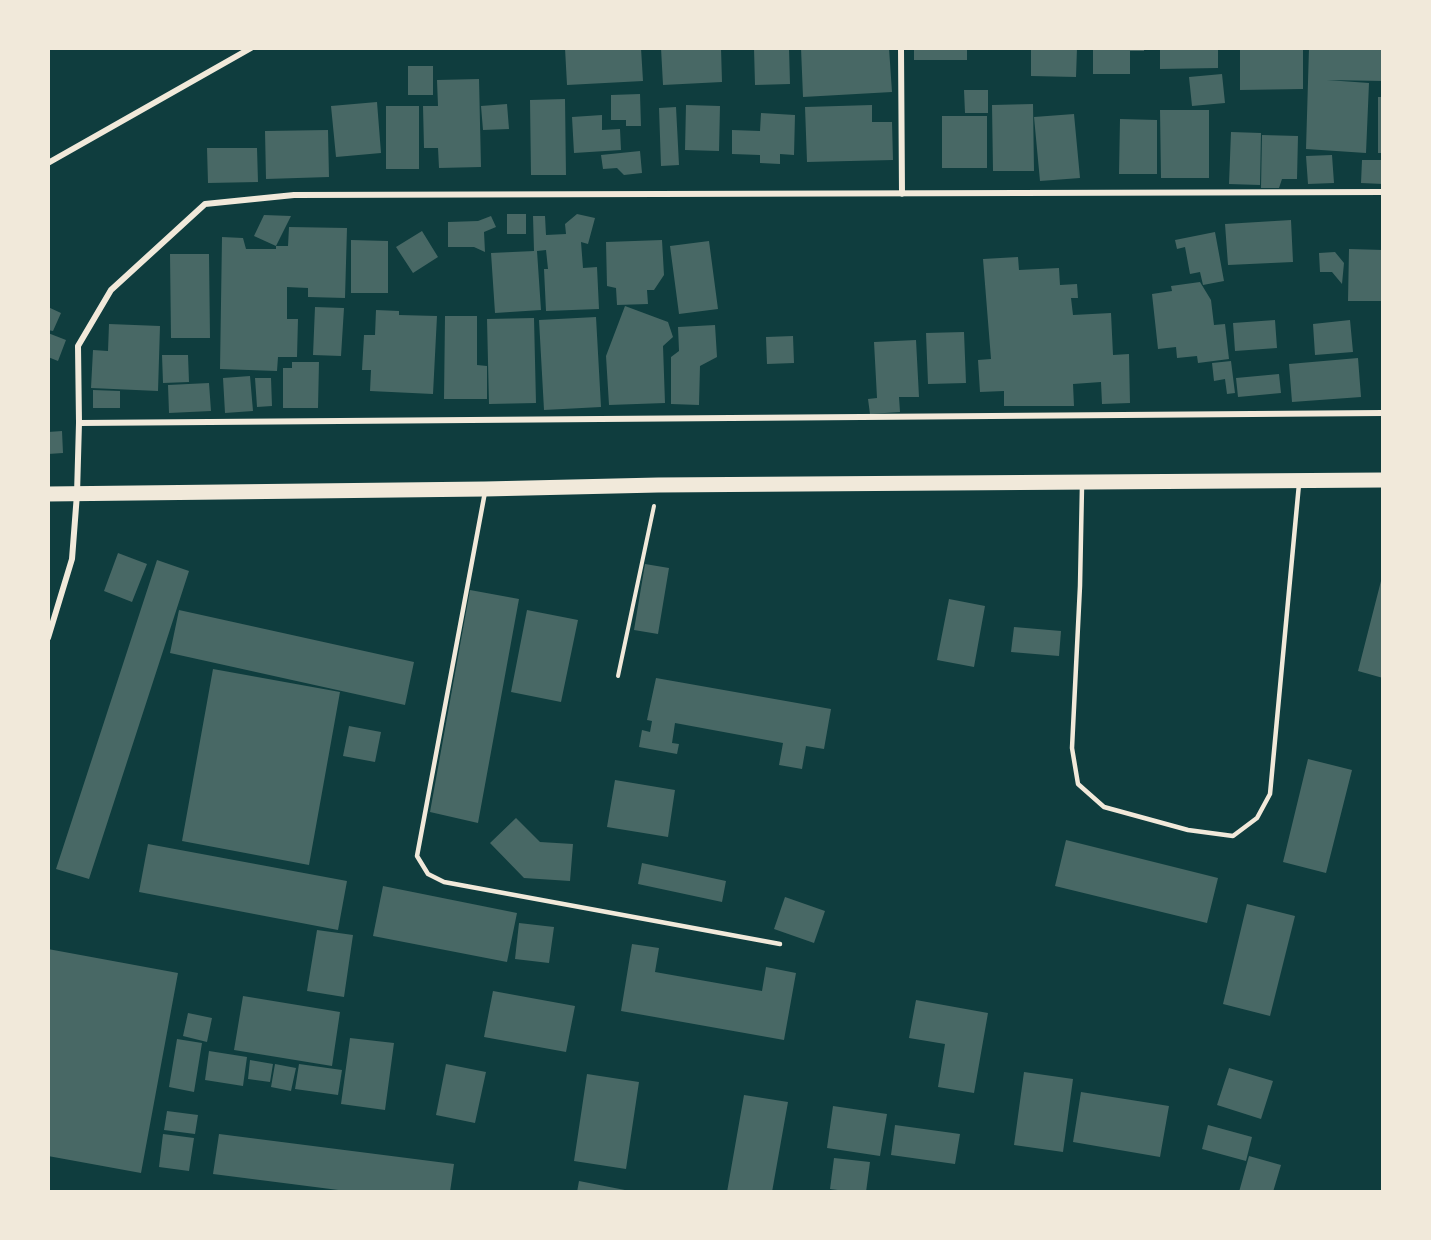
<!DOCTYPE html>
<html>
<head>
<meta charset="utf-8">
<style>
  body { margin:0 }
  #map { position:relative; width:1431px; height:1240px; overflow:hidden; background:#0f3d3e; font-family:Cabin,sans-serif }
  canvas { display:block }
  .frame { position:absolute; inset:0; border:50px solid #f1e9da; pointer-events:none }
</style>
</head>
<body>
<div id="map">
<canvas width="1431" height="1240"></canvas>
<div class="frame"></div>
</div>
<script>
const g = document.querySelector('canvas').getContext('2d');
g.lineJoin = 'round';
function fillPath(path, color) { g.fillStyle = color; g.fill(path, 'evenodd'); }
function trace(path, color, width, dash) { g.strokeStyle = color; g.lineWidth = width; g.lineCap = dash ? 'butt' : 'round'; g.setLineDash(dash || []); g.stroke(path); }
fillPath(new Path2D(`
  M565,48H641L643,81L567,85Z
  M661,48H721L722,82L663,85Z
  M754,48H789L790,84L755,85Z
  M801,48H889L892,92L803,97Z
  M914,48H967V60H914Z
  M1031,48H1077L1076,77L1031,76Z
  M1093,48H1144V51H1130V74H1093Z
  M1160,48H1218V68L1160,69Z
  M1240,48H1303V89L1240,90Z
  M1309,48H1383V81L1327,80L1369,83L1366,153L1306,149Z
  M408,66H433V95H408Z
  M1222,74L1225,103L1192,106L1189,77Z
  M479,79L481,167L439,168L438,148H424L423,106H438L437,80Z
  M964,90H988V113H965Z
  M640,94L641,126H626V120H611V95Z
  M1378,97H1383V153H1378Z
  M565,99L566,175H531L530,100Z
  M377,102L381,153L336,157L331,106Z
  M507,104L509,129L483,130L481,106Z
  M1033,104L1034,171H993L992,105Z
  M686,105L720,106L719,151L685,150Z
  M872,105V122H892L893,160L807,162L805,107Z
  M386,106H419V169H386Z
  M676,107L679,165L661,166L659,108Z
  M1160,110H1209V178H1161Z
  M761,113L795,115L794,155L780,154V164L760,163V155L732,154V130L760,131Z
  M1074,114L1080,178L1040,181L1034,117Z
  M602,115V130L620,129L621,150L574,153L572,117Z
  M942,116H987V168H942Z
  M1120,119L1157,120V174H1119Z
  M328,130L329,177L266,179L265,131Z
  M1231,132L1261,133L1260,185L1229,184Z
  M1262,135L1298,136L1297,179H1282L1279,188H1261Z
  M207,148H257L258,182L208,183Z
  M640,151L642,173L624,175L617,168L603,169L601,155Z
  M1332,155L1334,183L1308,184L1306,156Z
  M1362,160H1383V184L1361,183Z
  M507,214H526V234H507Z
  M577,214L595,218L588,244L581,242L583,268L597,267L599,309L546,311L544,269H548L546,250L537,251L541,310L495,313L491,253L534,251L533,216H545L546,235L566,234L565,224Z
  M264,215L291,216L276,246L254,236Z
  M491,216L496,227L484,232L485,252L474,247H448V222L478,221Z
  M1291,220L1293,262L1228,265L1225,224Z
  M289,227L347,228L345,298L308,297V288L287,287V319H298L297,357H278L277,371L220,369L222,237L243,238L246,249H276V246H288Z
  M422,231L438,257L413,273L396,247Z
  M1215,232L1224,281L1203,285L1200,272L1190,274L1185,247L1177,249L1175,240Z
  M351,240L388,241V293H351Z
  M662,240L664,275L654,290H647L648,304L617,305L616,288L607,286L606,242Z
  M709,241L718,309L679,314L670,246Z
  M1349,249L1383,250V301H1348Z
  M1335,252L1344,263L1342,284L1332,272H1320L1319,253Z
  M170,254H209L210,338H171Z
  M1018,257L1019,270L1059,268L1060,285L1077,284L1078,298H1071L1073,315L1111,313L1113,355L1129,354L1130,403L1102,404L1101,382L1073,384L1074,406H1004V391L980,392L978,360L991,359L983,259Z
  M1200,282L1211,300L1214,325L1225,324L1229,359L1198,363L1197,356L1177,358L1176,347L1158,349L1152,294L1172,291L1171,286Z
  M625,306L668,322L673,337L663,346L665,403L609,405L606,356Z
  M48,307L61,313L53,331L48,330Z
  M315,307L344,308L341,356L313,355Z
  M376,310L399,311V315L437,316L433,394L370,391L371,370H362L364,335H375Z
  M445,316H477V365L487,366V399H444Z
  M596,317L601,407L544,410L539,320Z
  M534,318L536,403L489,404L487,319Z
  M1275,320L1277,348L1235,351L1233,323Z
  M1350,320L1353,352L1315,355L1313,324Z
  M109,324L160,326L158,391L91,388L93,350L108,351Z
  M715,325L717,357L700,366L699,405L671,404V357L679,351L678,327Z
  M964,332L966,383L928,384L926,333Z
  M48,333L66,340L58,361L48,357Z
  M793,336L794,363L767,364L766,337Z
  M916,340L919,397H899L900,412L870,414L868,399L877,398L874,342Z
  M162,355H188L189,382L163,383Z
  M1358,358L1361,397L1292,402L1289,364Z
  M1231,361L1235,393L1227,394L1225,379L1214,381L1212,363Z
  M292,362H319L318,408H283V368H292Z
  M1279,374L1281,393L1238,397L1236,378Z
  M250,376L253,411L225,413L223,378Z
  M255,378H271L272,406L257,407Z
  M209,383L211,411L169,413L168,385Z
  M93,390L120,391V408H93Z
  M62,431L63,453L48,454V432Z
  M118,553L147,564L132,602L104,591Z
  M157,560L189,571L89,879L56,869Z
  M645,564L669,568L658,634L634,630Z
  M1382,577H1383V678L1358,671Z
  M470,590L519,599L478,823L430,812Z
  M949,599L985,606L974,667L937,660Z
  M179,610L414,662L405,705L170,653Z
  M527,610L578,620L561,702L511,692Z
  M1014,627L1061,631L1059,656L1011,652Z
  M213,669L340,692L309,865L182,841Z
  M656,678L831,709L824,749L806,746L802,769L779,765L783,743L675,723L672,743L679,744L677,754L639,747L642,730L650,732L652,721L647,720Z
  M349,726L381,732L375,762L343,756Z
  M1308,759L1352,770L1326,873L1283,862Z
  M615,780L675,790L668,837L607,827Z
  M516,818L540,842L573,844L570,881L524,878L490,843Z
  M1066,840L1218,878L1207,923L1055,886Z
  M148,844L347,881L338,930L139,892Z
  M642,863L726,881L722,902L638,884Z
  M383,886L517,913L507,962L373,936Z
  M785,897L825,911L814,943L774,929Z
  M1247,904L1295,916L1270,1016L1223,1004Z
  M519,923L554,927L549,963L515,959Z
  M317,930L353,935L344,997L307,991Z
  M632,944L659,948L655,972L762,991L766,967L796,973L784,1040L621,1011Z
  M48,949L178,973L141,1173L48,1156Z
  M493,991L575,1006L566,1052L484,1037Z
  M243,996L340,1012L332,1066L234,1050Z
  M916,1000L988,1013L974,1093L938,1087L945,1044L909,1038Z
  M188,1013L212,1018L207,1042L183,1036Z
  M350,1038L394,1043L385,1110L341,1104Z
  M177,1039L202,1043L194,1092L169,1087Z
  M209,1051L247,1057L243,1086L205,1080Z
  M250,1060L273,1064L270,1082L248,1079Z
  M275,1064L296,1068L291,1091L271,1087Z
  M299,1064L342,1070L338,1095L295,1089Z
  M446,1064L486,1072L475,1123L436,1115Z
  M1229,1068L1273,1081L1261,1119L1217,1105Z
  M1024,1072L1073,1079L1063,1152L1014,1145Z
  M587,1074L639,1082L626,1169L574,1161Z
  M1081,1092L1169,1106L1160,1157L1073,1142Z
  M744,1095L788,1102L772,1192H727Z
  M833,1106L887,1114L880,1156L827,1148Z
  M167,1111L198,1115L195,1134L164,1130Z
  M895,1125L960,1134L955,1164L891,1155Z
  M1208,1125L1252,1137L1246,1161L1202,1149Z
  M163,1134L194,1138L189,1171L159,1167Z
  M219,1134L454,1164L450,1192H354L213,1174Z
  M1249,1156L1281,1165L1273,1192H1239Z
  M834,1158L870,1162L866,1192H853L830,1189Z
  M579,1181L630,1191V1192H577Z`), '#486865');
trace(new Path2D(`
  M618,676L654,506`), '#f1e9da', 4);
trace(new Path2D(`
  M1082,486L1080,586L1072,748L1078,784L1104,807L1188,830L1233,836L1257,818L1270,794L1299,484
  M485,492L417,856L428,874L444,882L780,944`), '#f1e9da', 4.5);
trace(new Path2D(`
  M901,48L902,194
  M48,163L251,48
  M79,423L1383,413
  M48,638L72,559L77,494L79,423L78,346L111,290L205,204L294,195L1383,192`), '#f1e9da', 6);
trace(new Path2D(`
  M48,494L485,489L658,485L1383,480`), '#f1e9da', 15);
</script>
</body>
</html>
